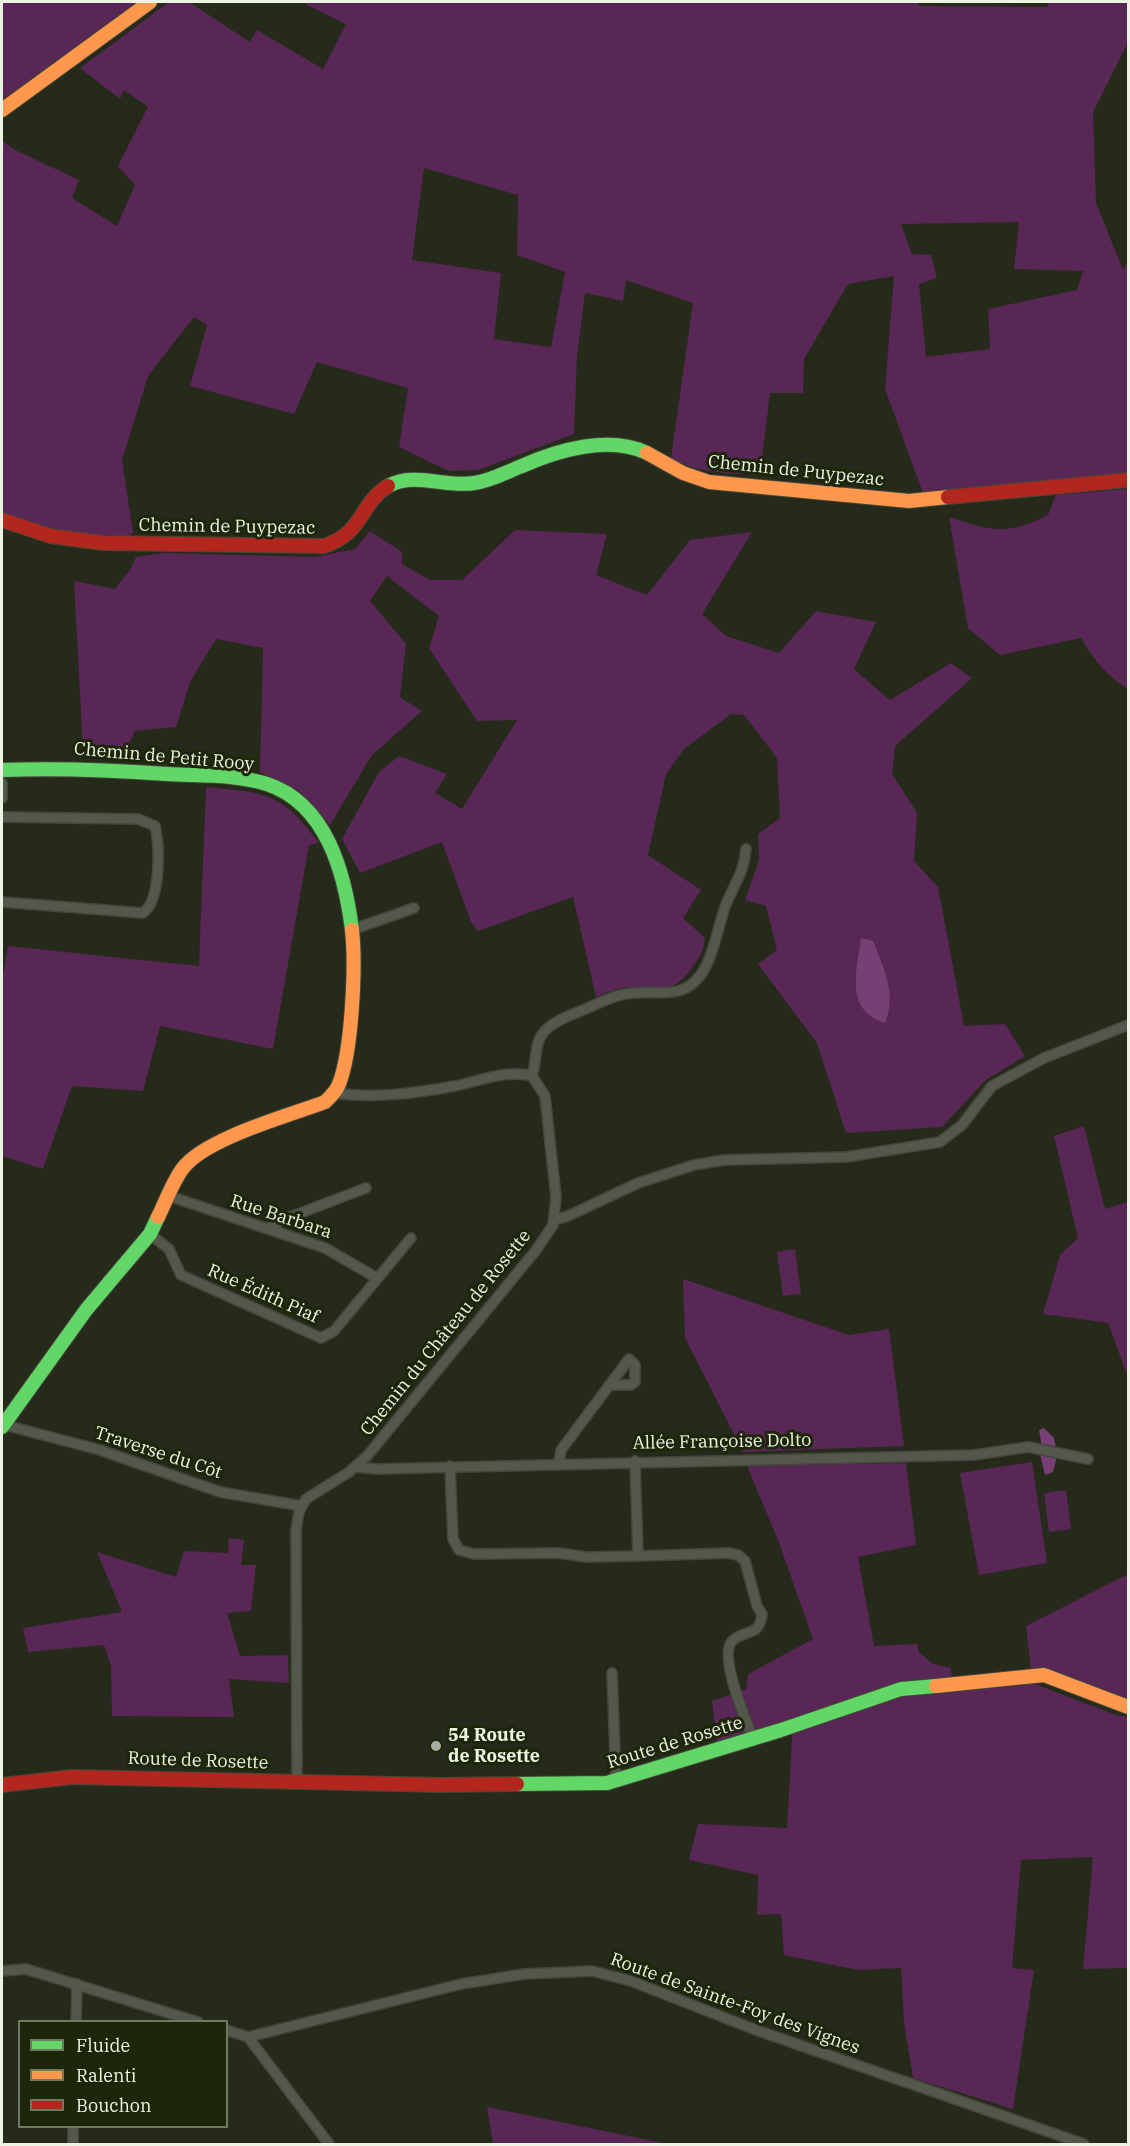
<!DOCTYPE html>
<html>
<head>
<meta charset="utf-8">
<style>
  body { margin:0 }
  #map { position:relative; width:1130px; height:2146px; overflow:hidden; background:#252a1a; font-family:"IBM Plex Serif",serif }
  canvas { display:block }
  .frame { position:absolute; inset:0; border:3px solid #edf3e2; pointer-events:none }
  .legend { position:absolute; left:18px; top:2020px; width:210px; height:108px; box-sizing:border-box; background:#1e260a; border:2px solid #717860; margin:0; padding:8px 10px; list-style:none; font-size:18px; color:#edf3e2 }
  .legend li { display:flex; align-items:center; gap:12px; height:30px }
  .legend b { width:30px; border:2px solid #717860 }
</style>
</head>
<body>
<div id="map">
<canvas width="1130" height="2146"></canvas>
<div class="frame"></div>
<ul class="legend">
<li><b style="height:8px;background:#63d668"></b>Fluide</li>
<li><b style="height:8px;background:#ff974d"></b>Ralenti</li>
<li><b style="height:8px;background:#b3261e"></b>Bouchon</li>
</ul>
</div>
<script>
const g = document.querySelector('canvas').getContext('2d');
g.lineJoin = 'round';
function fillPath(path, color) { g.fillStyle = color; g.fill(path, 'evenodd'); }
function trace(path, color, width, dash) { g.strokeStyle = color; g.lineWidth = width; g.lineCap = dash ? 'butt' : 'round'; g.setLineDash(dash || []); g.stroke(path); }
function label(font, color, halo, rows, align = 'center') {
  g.font = font + ' "IBM Plex Serif",serif'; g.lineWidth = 6; g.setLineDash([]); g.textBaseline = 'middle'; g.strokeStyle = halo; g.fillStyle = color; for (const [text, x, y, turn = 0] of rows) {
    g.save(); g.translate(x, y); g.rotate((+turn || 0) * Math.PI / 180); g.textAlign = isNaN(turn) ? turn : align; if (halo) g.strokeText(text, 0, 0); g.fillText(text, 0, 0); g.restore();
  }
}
fillPath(new Path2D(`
  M2,2H137L2,100Z
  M169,2H189L250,42L257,30L323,69L346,24L305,4L307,2H918V6L1048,7V2H1128V42L1093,112L1096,203L1123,270L1128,262V473L923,493L885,389L894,276L848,284L804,359L803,393H770L760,475C729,473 699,474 671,458L693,303L626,280L623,301L585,293L577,356L574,434L478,470L449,471L399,447L408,388L317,362L294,414L190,386L207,325L194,317L148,376L122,460L133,533L128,537L60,533L2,515V140L13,149L79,180L72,198L117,226L135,185L118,166L148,107L124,90L120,99L80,68ZM424,168L518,195L517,255L565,272L551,347L494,339L501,273L412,260ZM1019,222L1014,269L1083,271L1077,290L988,309L990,349L926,357L919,284L937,278L931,255L912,254L901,224Z
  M1128,489V689C1108,677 1093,659 1081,638L1000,655L968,628L949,517C992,531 1006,536 1048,515L1056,495Z
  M515,530L607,534L596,575L647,595L690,540L752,532L702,614L726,636L779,653L816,611L876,622L854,669L890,700L951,663L972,678L895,746L892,774L917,813L914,861L938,887L964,1026L1005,1024L1025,1056L986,1080L942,1127L846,1133L817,1043L758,964L777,950L766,906L745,900L759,860L758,834L780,818L777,758L744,715L731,714L684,749L666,774L648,855L701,890L683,918L705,938C704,949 699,959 692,968C669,999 655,985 623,988C614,989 605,994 596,997L573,897L478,931L471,922L442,842L360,873L342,839L379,772L399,756L447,774L435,793L462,809L517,720L477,721L429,648L439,616L387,576L370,601L406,644L400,697L422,711L372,755L330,825L299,791L260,772L263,648L216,639L190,682L176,727L135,731L124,756L83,749L74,581L115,589L130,570L136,557L165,553L315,557L355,549L370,531L402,552V564L430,580H462Z
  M206,787C267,793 281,792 319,843L309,845L273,1049L160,1026L143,1091L72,1086L43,1169L2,1156V981L8,946L199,966Z
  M1084,1126L1105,1209L1128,1202V1377L1108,1323L1043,1314L1060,1255L1078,1238L1054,1136Z
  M795,1249L801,1294L783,1296L777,1252Z
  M683,1279L849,1335L889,1329L904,1446L743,1452L685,1338Z
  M1032,1462L1047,1563L979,1575L960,1473Z
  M906,1463L916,1545L858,1557L874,1646L918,1644V1651L933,1664L951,1668L953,1692L1035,1684L1116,1715L1128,1717V1968L1083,1969L1093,1857L1021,1860L1012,1968L1034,1970L1013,2109L913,2078L904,2023L901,1968L858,1970L784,1955L781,1914L757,1915L758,1875L689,1860L698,1824L787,1828L793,1721L717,1742L712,1701L746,1689L748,1674L813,1639L778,1540L747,1466Z
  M1066,1490L1071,1529L1049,1532L1044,1493Z
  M229,1538L244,1540L241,1565H256L251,1611L227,1613L240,1656L288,1655L289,1683L229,1679L234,1717L112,1716L111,1666L104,1645L28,1652L23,1628L122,1612L97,1552L176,1577L184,1551L228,1553Z
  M1128,1574L1127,1699L1049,1669H1031L1026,1626Z
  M487,2107L668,2144H493Z`), '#582756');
fillPath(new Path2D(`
  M861,938L873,941C884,969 897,994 885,1023C844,1010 857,971 861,938Z
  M1044,1428L1054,1438L1056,1448L1042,1447L1039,1430Z
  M1040,1454L1057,1456L1053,1472L1045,1475Z`), '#774074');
const street = new Path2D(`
  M2,783V798
  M2,817L138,819L155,826C160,847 161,900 143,913L2,902
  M354,929L414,908
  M532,1076C537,1062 534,1044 543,1033C553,1021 569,1016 583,1010C595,1005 608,998 621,995C654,986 685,1007 706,966C714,950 718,930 723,913C730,889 744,876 746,849
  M169,1196L325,1248L377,1278
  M554,1220L568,1216L638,1183L694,1165L724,1160L846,1157L940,1142L962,1125L992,1086L1044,1058L1128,1025
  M267,1229L282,1220L366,1188
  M150,1234L169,1249L181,1275L321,1338L334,1331L411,1238
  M5,1425L100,1450L220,1492L302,1506
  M559,1463L561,1450L629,1359L635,1365V1382L631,1385H609
  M450,1466L453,1539L459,1550L474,1554L559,1553L586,1557L638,1556L635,1461
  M355,1467L377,1469L974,1455L1028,1447L1088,1459
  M638,1556L728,1553L738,1555L745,1561L757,1606L762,1614C759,1638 747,1628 733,1640C717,1654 746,1720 753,1739
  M612,1673L616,1780
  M297,1782L296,1530L299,1512L306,1499L349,1472L368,1455L537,1249L553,1225L556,1197L545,1096L532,1076C508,1069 479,1081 455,1086C416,1093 374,1099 335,1093
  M2,1971L26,1969L198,2022
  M76,2022L77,1984
  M226,2030L248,2037L461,1984L524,1974L592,1971L631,1981L756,2030L1084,2144
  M248,2037L329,2144
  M73,2144V2126`);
const fast = new Path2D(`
  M388,486C415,471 446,488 474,483C491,481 506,472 522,466C558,450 609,435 647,453
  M2,770C57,768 112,770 167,774C200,776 235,774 267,784C327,804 345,874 352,930
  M2,1427L86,1310L150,1234L158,1217
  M517,1784L607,1783L781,1730L901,1689L936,1686`);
const slow = new Path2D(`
  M2,110L150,2
  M647,453L683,473L709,482L909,501L948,497
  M158,1217C166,1201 173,1181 183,1168C206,1138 288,1116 325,1102C331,1096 336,1092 339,1084C352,1051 356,966 352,930
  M936,1686L1044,1675L1128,1707`);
const jam = new Path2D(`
  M948,497L1128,480
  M2,520L50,536L103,543L324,546C364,533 359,504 388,486
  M2,1785L72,1777L441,1785L517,1784`);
trace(street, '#43473a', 12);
trace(fast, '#43473a', 16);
trace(slow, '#43473a', 16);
trace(jam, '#43473a', 16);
trace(street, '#54584c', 9);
trace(fast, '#63d668', 14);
trace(slow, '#ff974d', 14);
trace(jam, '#b3261e', 14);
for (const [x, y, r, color] of [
  [436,1746,6,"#a7ad9c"]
]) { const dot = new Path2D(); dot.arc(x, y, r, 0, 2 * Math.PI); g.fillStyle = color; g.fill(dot); trace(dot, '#1e260a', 2); }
label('18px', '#edf3e2', '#1e260a', [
  ["Chemin de Puypezac",796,471,6],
  ["Chemin de Puypezac",227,527,1],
  ["Chemin de Petit Rooy",164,757,5],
  ["Rue Barbara",281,1217,18],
  ["Rue Édith Piaf",263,1294,24],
  ["Chemin du Château de Rosette",446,1333,-51],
  ["Allée Françoise Dolto",722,1442,-1],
  ["Traverse du Côt",158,1453,18],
  ["Route de Rosette",675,1743,-17],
  ["Route de Rosette",198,1761,2],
  ["Route de Sainte-Foy des Vignes",735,2004,20]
]);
label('bold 18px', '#edf3e2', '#1e260a', [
  ["54 Route",448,1736],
  ["de Rosette",448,1757]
], 'left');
</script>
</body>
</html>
